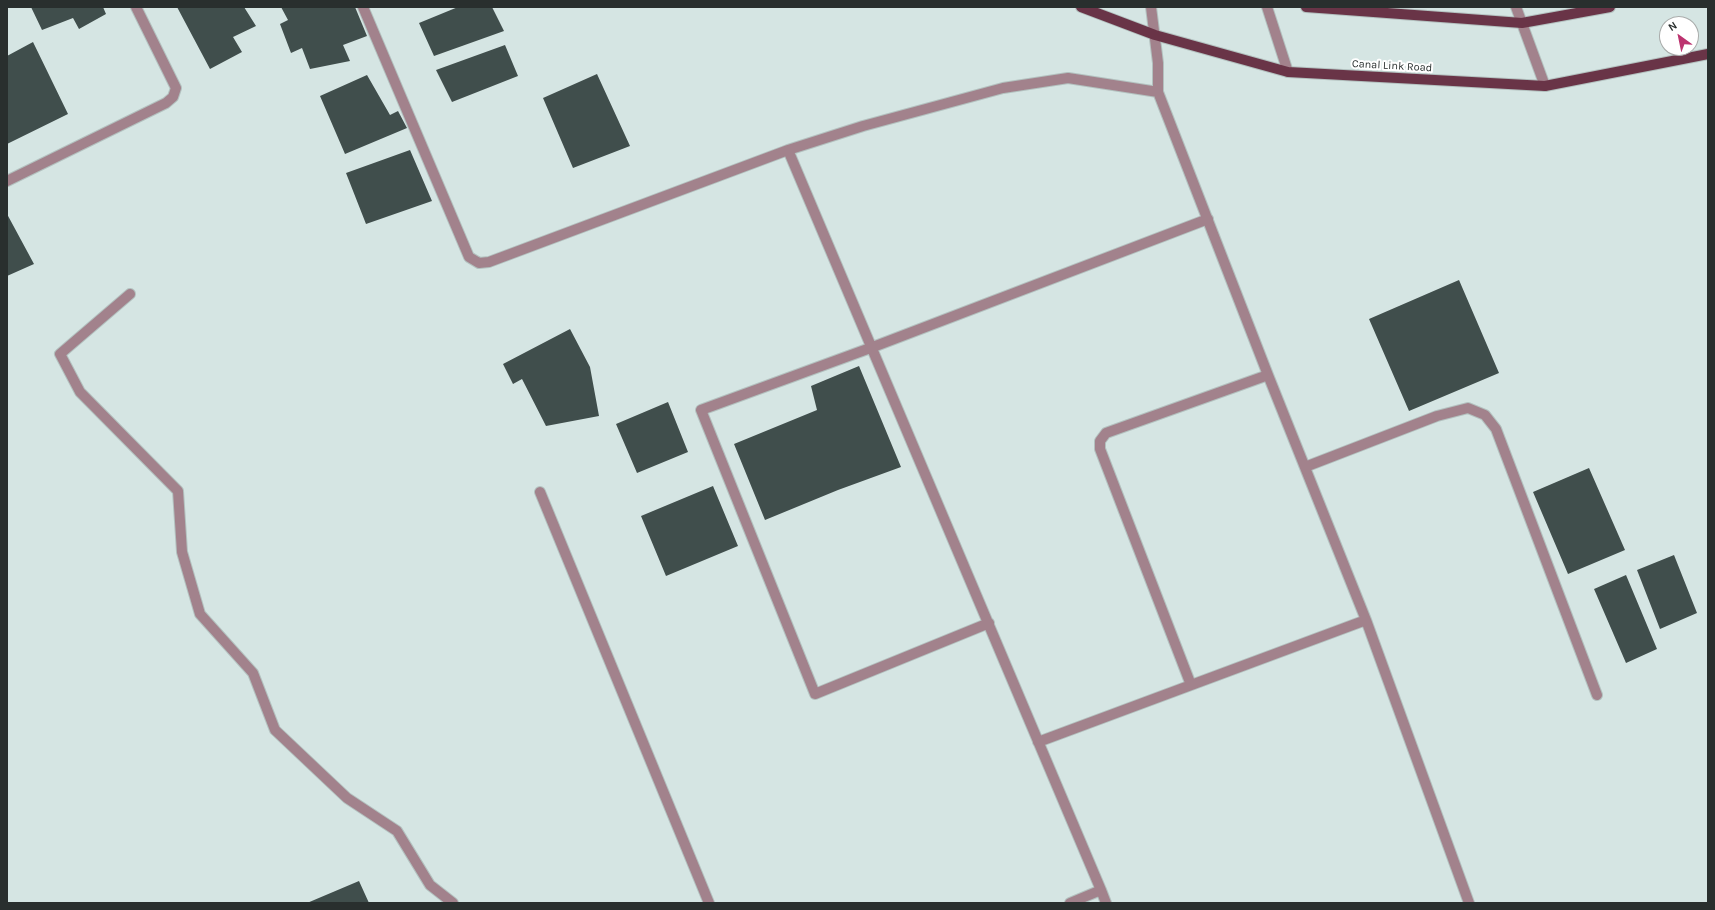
<!DOCTYPE html>
<html>
<head>
<meta charset="utf-8">
<style>
  body { margin:0 }
  #map { position:relative; width:1715px; height:910px; overflow:hidden; background:#d5e5e3; font-family:Karla,sans-serif }
  canvas { display:block }
  .frame { position:absolute; inset:0; border:8px solid #292f2e; pointer-events:none }
  .north { position:absolute; left:1659px; top:16px; width:40px; height:40px; box-sizing:border-box; background:#fff; border:1px solid #a9acab; border-radius:50%; rotate:327deg; font-size:11px; font-weight:700; line-height:16px; text-align:center; color:#292f2e }
  .north::after { content:''; display:block; margin:auto; width:14px; height:18px; background:#bc336f; clip-path:polygon(50% 0,100% 100%,50% 72%,0 100%) }
</style>
</head>
<body>
<div id="map">
<canvas width="1715" height="910"></canvas>
<div class="frame"></div>
<div class="north">N</div>
</div>
<script>
const g = document.querySelector('canvas').getContext('2d');
g.lineJoin = 'round';
function fillPath(path, color) { g.fillStyle = color; g.fill(path, 'evenodd'); }
function trace(path, color, width, dash) { g.strokeStyle = color; g.lineWidth = width; g.lineCap = dash ? 'butt' : 'round'; g.setLineDash(dash || []); g.stroke(path); }
function label(font, color, halo, rows, align = 'center') {
  g.font = font + ' Karla,sans-serif'; g.lineWidth = 4; g.setLineDash([]); g.textBaseline = 'middle'; g.strokeStyle = halo; g.fillStyle = color; for (const [text, x, y, turn = 0] of rows) {
    g.save(); g.translate(x, y); g.rotate((+turn || 0) * Math.PI / 180); g.textAlign = isNaN(turn) ? turn : align; if (halo) g.strokeText(text, 0, 0); g.fillText(text, 0, 0); g.restore();
  }
}
fillPath(new Path2D(`
  M31,7H103L106,14L79,29L73,18L42,30Z
  M177,7H244L256,26L233,37L242,52L210,69Z
  M281,7H355L367,36L343,45L350,61L310,69L302,48L291,53L280,24L288,20Z
  M458,7H492L504,31L434,56L419,23Z
  M33,42L68,114L7,144V56Z
  M505,45L518,76L452,102L436,70Z
  M597,74L630,146L573,168L543,98Z
  M367,75L390,115L398,111L407,128L345,154L320,96Z
  M410,150L432,201L366,224L346,173Z
  M7,214L34,264L7,276Z
  M1459,280L1499,373L1409,411L1369,319Z
  M570,329L590,367L599,416L546,426L522,379L513,384L503,364Z
  M859,366L901,467L838,490L765,520L734,444L817,410L811,386Z
  M668,402L688,452L637,473L616,424Z
  M1589,468L1625,550L1568,574L1533,492Z
  M713,486L738,546L666,576L641,516Z
  M1674,555L1697,613L1660,629L1637,570Z
  M1626,575L1657,649L1626,663L1594,589Z
  M359,881L369,903H307Z`), '#404e4c');
const minor = new Path2D(`
  M363,7L469,257L479,263L489,262L788,150
  M1151,7L1158,63V92L1268,375L1366,620L1469,903
  M1267,7L1288,72
  M1516,7L1545,86
  M7,181L166,103L173,97L176,88L136,7
  M130,294L60,354L80,392L178,491L182,552L200,614L253,673L275,730L347,798L397,831L430,885L453,903
  M1305,467L1437,416L1468,408L1485,415L1496,429L1597,695
  M540,492L709,903
  M989,623L815,694L701,410L873,347L1208,219
  M1191,685L1100,449V441L1106,433L1268,375
  M1038,742L1366,620
  M1101,890L1106,903
  M1070,903L1101,890L788,150L863,126L1003,88L1068,78L1158,92`);
const major = new Path2D(`
  M1081,7L1155,35L1288,72L1545,86L1708,54
  M1306,7L1522,23L1610,7`);
trace(minor, '#b3c1bf', 12);
trace(major, '#b3c1bf', 12);
trace(minor, '#a2828c', 10);
trace(major, '#693447', 10);
label('11px', '#292f2e', '#fff', [
  ["Canal Link Road",1392,66,3]
]);
</script>
</body>
</html>
